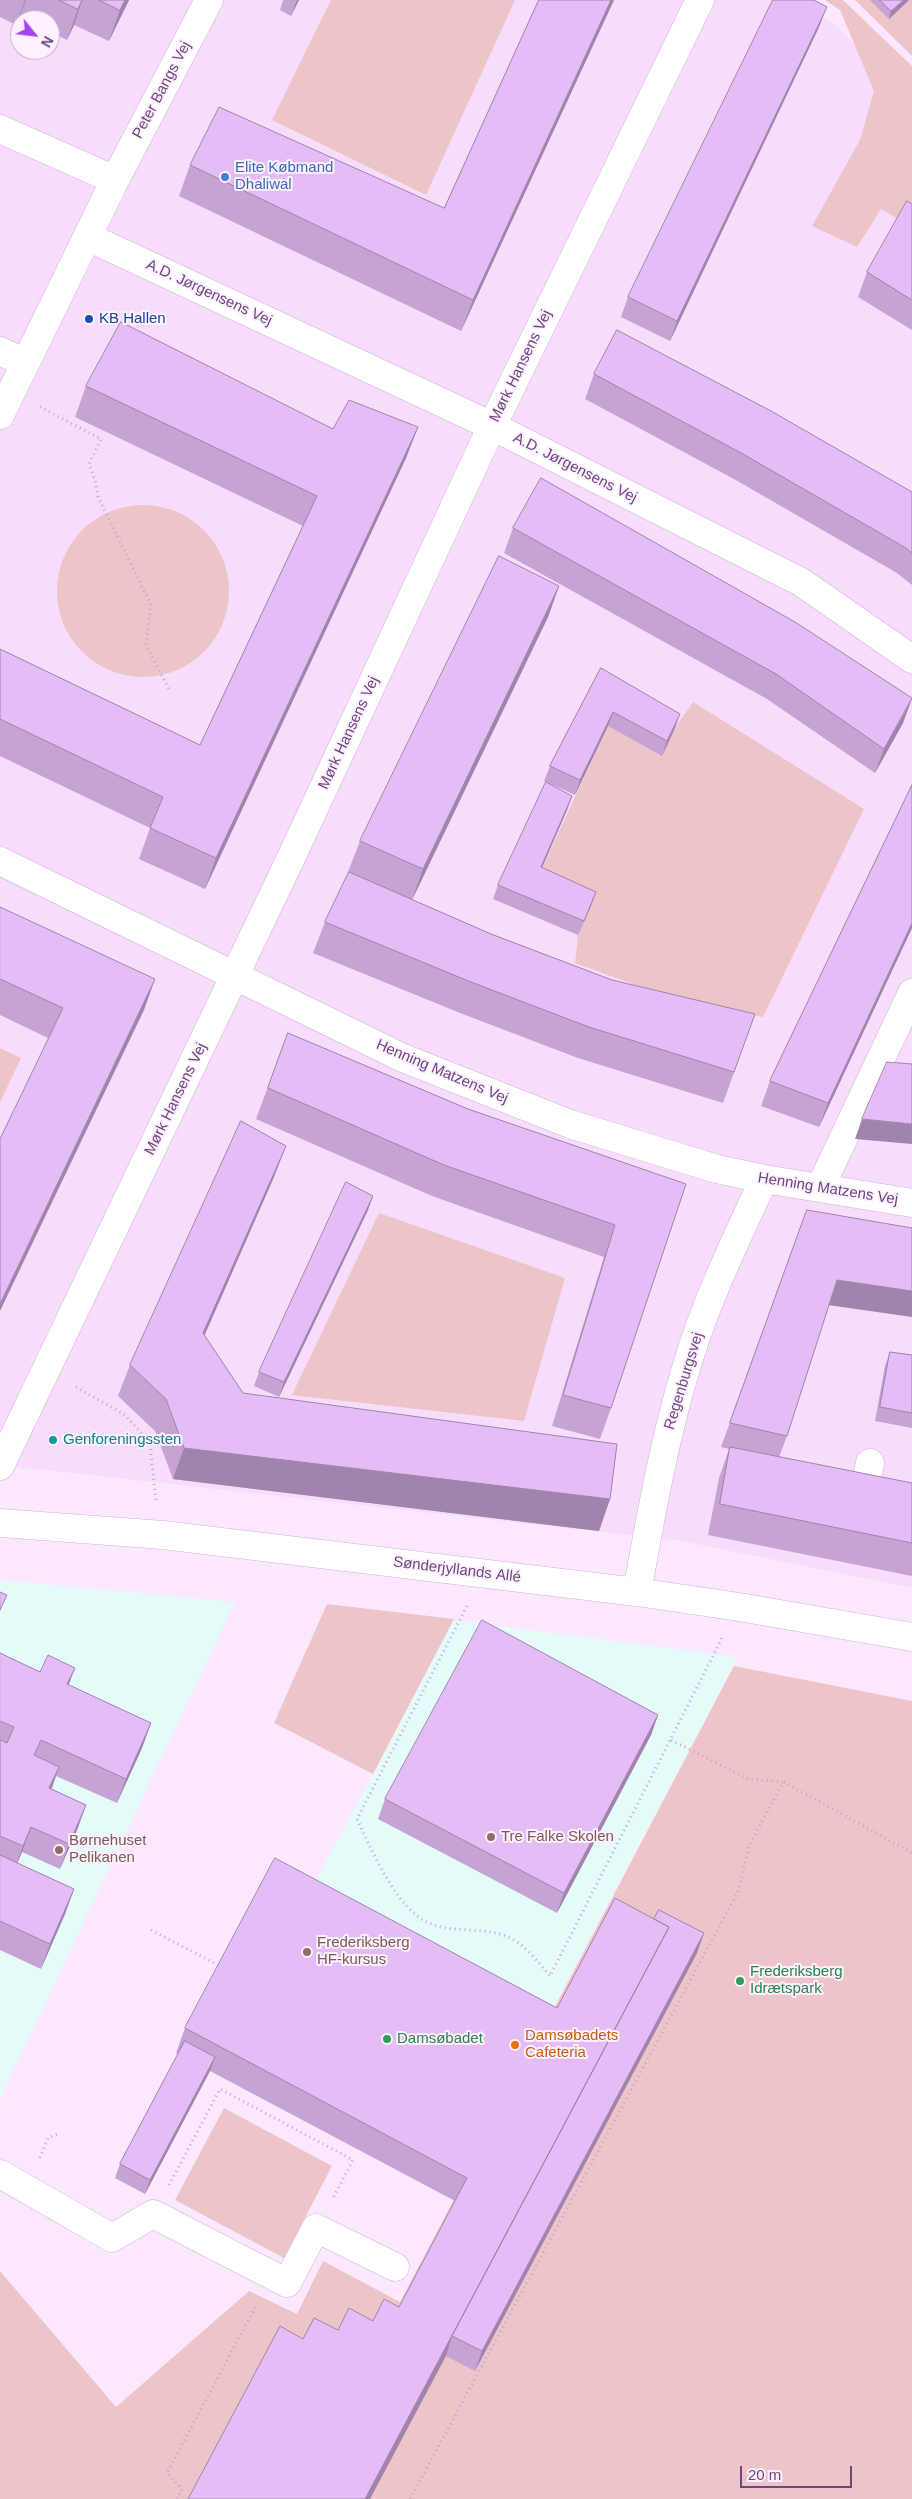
<!DOCTYPE html>
<html>
<head>
<meta charset="utf-8">
<style>
  body { margin:0 }
  #map { position:relative; width:912px; height:2499px; overflow:hidden; background:#fce8fe; font-family:Arial,sans-serif }
  canvas { display:block }
  .north { position:absolute; left:10px; top:10px; width:50px; height:50px; box-sizing:border-box; background:#fef0ff; border:1px solid #c3adca; border-radius:50%; rotate:119deg; font-size:14px; font-weight:700; line-height:20px; text-align:center; color:#6a497b }
  .north::after { content:''; display:block; margin:auto; width:18px; height:22px; background:#a045f0; clip-path:polygon(50% 0,100% 100%,50% 72%,0 100%) }
  .scale { position:absolute; left:740px; top:2466px; width:112px; height:22px; box-sizing:border-box; border:2px solid #6a497b; border-top:0; padding-left:6px; font-size:15px; line-height:18px; white-space:nowrap; color:#6a497b; -webkit-text-stroke:4px #fef0ff; paint-order:stroke }
</style>
</head>
<body>
<div id="map">
<canvas width="912" height="2499"></canvas>
<div class="north">N</div>
<div class="scale">20 m</div>
</div>
<script>
const g = document.querySelector('canvas').getContext('2d');
g.lineJoin = 'round';
function fillPath(path, color) { g.fillStyle = color; g.fill(path, 'evenodd'); }
function trace(path, color, width, dash) { g.strokeStyle = color; g.lineWidth = width; g.lineCap = dash ? 'butt' : 'round'; g.setLineDash(dash || []); g.stroke(path); }
function label(font, color, halo, rows, align = 'center') {
  g.font = font + ' Arial,sans-serif'; g.lineWidth = 4; g.setLineDash([]); g.textBaseline = 'middle'; g.strokeStyle = halo; g.fillStyle = color; for (const [text, x, y, turn = 0] of rows) {
    g.save(); g.translate(x, y); g.rotate((+turn || 0) * Math.PI / 180); g.textAlign = isNaN(turn) ? turn : align; if (halo) g.strokeText(text, 0, 0); g.fillText(text, 0, 0); g.restore();
  }
}
fillPath(new Path2D(`
  M0,0H792L832,23L912,98V1588L682,1541L36,1469L0,1467ZM20,20H50V50H20Z`), '#f7dcfb');
fillPath(new Path2D(`
  M0,1580L235,1602L0,2099Z
  M327,1604L738,1657L543,2027L305,1900L373,1774L274,1723Z`), '#e4fbf9');
fillPath(new Path2D(`
  M331,0H515L426,195L272,120Z
  M825,0H843L912,66V227L881,209L857,247L812,226L860,140L874,91L840,10Z
  M855,0H912V56Z
  M57 591a86 86 0 1 1 172 0a86 86 0 1 1-172 0Z
  M693,702L864,809L763,1017L668,997L575,963L578,935L536,881L608,726L661,755L675,728Z
  M0,1048L21,1058L0,1102Z
  M379,1213L565,1278L524,1421L292,1395Z
  M327,1604L454,1619L373,1774L274,1723Z
  M734,1666L912,1701V2499H0V2271L116,2407L249,2291L297,2314L323,2261L400,2302Z
  M224,2108L332,2166L284,2258L175,2200Z`), '#edc4c8');
const minor = new Path2D(`
  M0,129L115,180
  M88,237L492,426L801,582L912,659
  M0,351L25,363
  M0,415L115,180L209,0
  M0,861L403,1058L570,1124L717,1169L764,1179L912,1203
  M820,1188L912,993
  M0,1466L290,860L492,426L700,0
  M864,1493L870,1463
  M0,1523L163,1535L637,1592L739,1607L912,1637
  M637,1592C651,1515 664,1440 687,1365C706,1301 736,1240 764,1179
  M0,2174L112,2238L153,2214L287,2283L316,2228L395,2267`);
trace(minor, '#cdb2d6', 29);
trace(new Path2D(`
  M40,407L101,439L89,464L95,480L98,497L151,605L146,645L170,691
  M76,1387L125,1415L150,1443L156,1502
  M467,1606L357,1819C371,1849 391,1895 417,1916C445,1938 482,1923 512,1939C526,1946 539,1963 550,1976L722,1638
  M784,1782L912,1853
  M151,1930L222,1967
  M40,2158L48,2138L58,2134
  M169,2185L220,2089L353,2160L332,2200
  M177,2499L182,2489L167,2473L257,2304
  M410,2499L738,1892L749,1846L783,1782L748,1779L671,1740`), '#c99fdb', 3, [1, 4]);
trace(minor, '#fff', 28);
fillPath(new Path2D(`
  M0,0H129L109,41L74,25L67,40L50,32V20H25L19,17L16,25L0,17Z
  M283,0H299L291,16L280,10Z
  M539,0H614L461,331L179,196L190,165L444,208Z
  M870,0H909L889,19Z
  M819,27L670,341L621,317L628,297Z
  M912,204V330L858,297L867,272Z
  M594,374L912,492V585L897,573L734,479L585,399Z
  M86,386L333,429L418,427L406,458L205,889L139,859L150,828L0,756V649L200,745L303,526L75,417Z
  M513,528L903,723L875,773L767,699L504,553Z
  M559,586L548,617L412,900L491,934L612,980L755,1014L723,1103L578,1058L460,1013L313,953L325,922L371,882L348,872L360,841Z
  M601,668L675,728L662,756L608,726L575,795L544,781L550,766Z
  M912,785V928L819,1127L761,1106L770,1081Z
  M572,796L567,810L542,868L596,892L578,935L493,899L498,885Z
  M0,907L144,1010L48,1038L0,1015Z
  M288,1033L468,1109L686,1184L611,1408L600,1439L552,1426L604,1257L432,1196L256,1119Z
  M274,1177L204,1335L243,1393L610,1499L599,1531L173,1479L155,1431L118,1396L130,1365Z
  M368,1210L279,1397L254,1386L259,1372Z
  M807,1210L787,1436L779,1457L912,1483V1576L708,1535L719,1478L729,1449L721,1447Z
  M890,1352L912,1355V1428L875,1421L885,1366Z
  M0,1653L151,1723L142,1748L117,1803L56,1776L52,1789L86,1805L77,1830L60,1869L22,1852L17,1863L74,1889L65,1914L41,1969L0,1950Z
  M658,1715L651,1735L557,1913L378,1819L385,1799Z
  M697,1953L475,2371L446,2356L303,2339L373,2321L399,2307L455,2201L210,2071L145,2194L115,2178L120,2164L178,2054L176,2053L185,2028L557,2008Z`), '#c5a3d4');
fillPath(new Path2D(`
  M25,0H26L16,25Z
  M82,0L74,25L67,40L78,9Z
  M125,0H129L109,41L120,10Z
  M297,0H299L291,16Z
  M611,0H614L461,331L473,300Z
  M904,0H909L889,19L891,11Z
  M827,7L819,27L670,341L677,321Z
  M418,427L406,458L205,889L216,858Z
  M559,586L548,617L412,900L423,869Z
  M912,699L903,723L875,773L884,749Z
  M613,712L608,726L575,795L580,780Z
  M680,714L675,728L662,756L667,741Z
  M572,796L567,810L536,881L541,867Z
  M596,892L591,906L578,935L584,921Z
  M912,923V928L819,1127L828,1103Z
  M155,979L144,1010L0,1311V1304Z
  M862,1119L912,1124V1144L855,1139Z
  M286,1146L274,1177L192,1364L203,1333Z
  M373,1196L368,1210L279,1397L284,1382Z
  M837,1280L912,1291V1317L828,1305Z
  M184,1448L610,1499L599,1531L173,1479Z
  M75,1668L66,1692L67,1684Z
  M658,1715L651,1735L557,1913L564,1893Z
  M151,1723L142,1748L117,1803L126,1779Z
  M59,1767L50,1792L49,1788Z
  M86,1805L77,1830L60,1869L69,1844Z
  M31,1827L22,1852L14,1871L23,1846Z
  M74,1889L65,1914L41,1969L50,1944Z
  M669,1927L452,2336L446,2356L370,2499H365Z
  M704,1933L697,1953L475,2371L482,2351Z
  M215,2057L210,2071L145,2194L150,2180Z`), '#a084ac');
const building = new Path2D(`
  M59,0H82L78,9Z
  M99,0H125L120,10Z
  M539,0H611L473,300L190,165L219,107L444,208Z
  M773,0H814L827,7L677,321L628,297Z
  M880,0H904L891,11Z
  M907,201L912,204V300L867,272Z
  M121,322L333,429L349,400L418,427L216,858L150,828L163,797L0,719V649L200,745L317,496L86,386Z
  M617,330L771,411L912,492V553L906,548L743,454L594,374Z
  M541,478L795,622L912,698L884,749L776,674L513,528Z
  M499,556L559,586L423,869L360,841Z
  M601,668L680,714L667,741L613,712L580,780L550,766Z
  M546,782L572,796L541,867L596,892L584,921L498,885Z
  M912,785V923L828,1103L770,1081Z
  M349,872L491,934L612,980L755,1014L734,1072L589,1027L471,982L325,922Z
  M0,907L155,979L0,1304V1139L63,1008L0,979Z
  M288,1033L468,1109L686,1184L611,1408L563,1395L615,1225L444,1165L268,1088Z
  M887,1062L912,1064V1124L862,1119Z
  M241,1121L286,1146L203,1333L243,1393L617,1444L610,1499L184,1448L166,1399L130,1365Z
  M346,1182L373,1196L284,1382L259,1372Z
  M807,1210L912,1228V1291L837,1280L787,1436L730,1423Z
  M890,1352L912,1355V1413L880,1407Z
  M730,1447L912,1483V1543L720,1504Z
  M0,1592L7,1595L0,1610Z
  M482,1620L658,1715L564,1893L385,1799Z
  M0,1653L40,1672L48,1655L75,1668L67,1684L151,1723L126,1779L41,1740L34,1755L59,1767L49,1788L86,1805L69,1844L31,1827L23,1846L0,1836V1740L7,1743L14,1727L0,1721Z
  M0,1855L74,1889L50,1944L0,1921Z
  M275,1858L557,2008L615,1898L669,1927L365,2499H188L280,2326L303,2339L314,2318L338,2330L349,2308L373,2321L384,2299L399,2307L467,2178L185,2028Z
  M659,1910L704,1933L482,2351L452,2336L667,1931L669,1927L654,1919Z
  M185,2041L215,2057L150,2180L120,2164Z`);
fillPath(building, '#e5bdf6');
trace(building, '#a084ac', 1);
for (const [x, y, r, color] of [
  [225,177,5,"#3f7fe0"],
  [89,319,5,"#1a4fb4"],
  [53,1440,5,"#0f9aa8"],
  [491,1837,5,"#8d6e63"],
  [59,1850,5,"#8d6e63"],
  [307,1952,5,"#8d6e63"],
  [740,1981,5,"#2e9e5b"],
  [387,2039,5,"#2e9e5b"],
  [515,2045,5,"#e8710a"]
]) { const dot = new Path2D(); dot.arc(x, y, r, 0, 2 * Math.PI); g.fillStyle = color; g.fill(dot); trace(dot, '#fef0ff', 2); }
label('15px', '#6a497b', '#fef0ff', [
  ["Peter Bangs Vej",162,90,-62],
  ["A.D. Jørgensens Vej",209,293,25],
  ["Mørk Hansens Vej",521,366,-64],
  ["A.D. Jørgensens Vej",575,468,27],
  ["Mørk Hansens Vej",349,733,-65],
  ["Henning Matzens Vej",442,1072,23],
  ["Mørk Hansens Vej",176,1099,-64],
  ["Henning Matzens Vej",828,1189,9],
  ["Regenburgsvej",684,1381,-73],
  ["Sønderjyllands Allé",457,1570,7]
]);
label('15px', '#366cbe', '#fef0ff', [
  ["Elite Købmand",235,168],
  ["Dhaliwal",235,185]
], 'left');
label('15px', '#164399', '#fef0ff', [
  ["KB Hallen",99,319]
], 'left');
label('15px', '#0d838f', '#fef0ff', [
  ["Genforeningssten",63,1440]
], 'left');
label('15px', '#785e54', '#fef0ff', [
  ["Tre Falke Skolen",501,1837],
  ["Børnehuset",69,1841],
  ["Pelikanen",69,1858],
  ["Frederiksberg",317,1943],
  ["HF-kursus",317,1960]
], 'left');
label('15px', '#27864d', '#fef0ff', [
  ["Frederiksberg",750,1972],
  ["Idrætspark",750,1989],
  ["Damsøbadet",397,2039]
], 'left');
label('15px', '#c56008', '#fef0ff', [
  ["Damsøbadets",525,2036],
  ["Cafeteria",525,2053]
], 'left');
</script>
</body>
</html>
